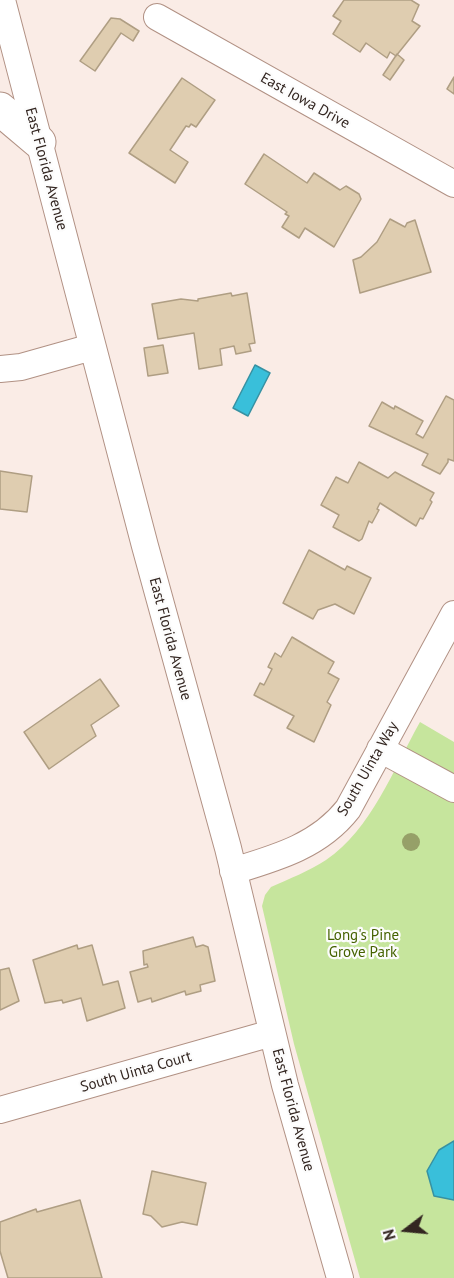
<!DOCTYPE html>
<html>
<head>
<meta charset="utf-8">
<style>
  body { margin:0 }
  #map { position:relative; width:454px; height:1278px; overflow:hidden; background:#faece6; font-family:"PT Sans",sans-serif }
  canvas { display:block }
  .north { position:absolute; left:376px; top:1200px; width:60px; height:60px; -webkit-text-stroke:4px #fcfcfc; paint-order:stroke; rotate:254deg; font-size:16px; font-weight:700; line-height:24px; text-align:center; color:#332621 }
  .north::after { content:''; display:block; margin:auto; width:21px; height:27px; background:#332621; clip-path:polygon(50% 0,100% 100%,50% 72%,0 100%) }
</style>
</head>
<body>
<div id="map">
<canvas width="454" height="1278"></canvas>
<div class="north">N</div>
</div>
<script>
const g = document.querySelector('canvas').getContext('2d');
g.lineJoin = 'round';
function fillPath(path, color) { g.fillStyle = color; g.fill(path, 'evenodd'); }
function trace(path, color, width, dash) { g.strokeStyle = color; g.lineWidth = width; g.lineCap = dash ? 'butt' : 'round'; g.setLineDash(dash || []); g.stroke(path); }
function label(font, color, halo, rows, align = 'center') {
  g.font = font + ' "PT Sans",sans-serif'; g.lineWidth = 4.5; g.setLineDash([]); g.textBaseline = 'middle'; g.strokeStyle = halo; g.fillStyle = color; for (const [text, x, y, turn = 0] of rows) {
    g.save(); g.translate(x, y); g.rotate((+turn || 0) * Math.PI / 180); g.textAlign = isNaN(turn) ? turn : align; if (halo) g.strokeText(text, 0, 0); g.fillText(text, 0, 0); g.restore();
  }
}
fillPath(new Path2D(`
  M420,722L454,742V1278H360L294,1044L262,906L265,895L271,887C289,879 309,871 326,860C371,830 394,768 420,722Z`), '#c6e59d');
const water = new Path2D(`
  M255,365L270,373L248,416L233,408Z
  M454,1141V1200L434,1196L427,1171L439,1150Z`);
fillPath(water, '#39bfda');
trace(water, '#3791a2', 1.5);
const building = new Path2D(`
  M344,0H411L419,5L412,21L420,26L396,56L390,52L387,58L366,43L360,52L333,34L341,21L333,16Z
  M111,18L120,19L139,31L133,41L121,33L95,71L80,61Z
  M397,54L404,60L390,80L383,75Z
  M454,77V94L447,89Z
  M182,78L215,100L196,127L191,124L189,127L186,126L170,150L188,162L175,183L129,153Z
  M264,154L307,183L314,173L340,190L346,186L359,194L361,199L334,247L305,228L299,238L282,227L289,216L285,214L287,212L245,184Z
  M390,219L405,227L407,223L415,220L431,272L360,293L353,260L361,257L377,242Z
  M231,293L232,296L247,293L255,343L249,344L251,351L236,354L234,346L220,349L222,365L199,369L194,333L158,339L152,304L181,299L198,301V299Z
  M163,345L168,373L148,376L144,348Z
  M446,396L454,400V461L448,459V462L440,474L422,465L428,454L369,426L382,402L394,409L395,406L423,421L416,434L423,438Z
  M359,462L388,478L395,472L434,493L430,500L432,502L423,519L420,518L416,526L380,503L377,509L379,510L372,523L369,521L362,539L359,541L333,527L339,515L321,505L336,477L348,483Z
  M0,471L32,476L27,512L0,509Z
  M309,550L345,570L347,566L371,578L354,614L335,604L318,610L313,619L283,603Z
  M292,637L334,662L328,673L339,679L327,702L331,705L314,742L287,728L294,716L254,695L260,683L264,685L272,669L268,667L275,653L281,657Z
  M100,679L119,706L91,725L96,736L49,769L24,732Z
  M193,937L196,947L203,945L208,947L215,981L200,985L201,991L186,995L185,991L152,1002L151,998L138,1002L130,972L148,967L147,964L144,965L143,951Z
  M77,945L78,949L92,945L103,985L118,981L125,1008L87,1021L81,998L63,1003L62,1000L45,1003L33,960Z
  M9,968L19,1001L0,1010V970Z
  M152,1171L206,1183L197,1225L182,1222L162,1227L151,1216L143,1214Z
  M80,1200L102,1278H8L0,1251V1222L36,1209L37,1212Z`);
fillPath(building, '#dfcdb0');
trace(building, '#af9e83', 1.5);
const minor = new Path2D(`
  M2,0L145,546L228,848L285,1085L340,1278
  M157,17L454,184
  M0,369L21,367L92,347
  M380,749L454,789
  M233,871C276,858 319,846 348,809L454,614
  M0,1110L272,1033`);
const major = new Path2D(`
  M0,109L39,142`);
trace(minor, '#b19184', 28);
trace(major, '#b19184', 35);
trace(minor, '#fff', 26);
trace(major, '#fff', 33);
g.fillStyle = '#96a068';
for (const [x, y] of [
  [411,842]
]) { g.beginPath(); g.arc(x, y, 9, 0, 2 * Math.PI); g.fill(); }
label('15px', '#332621', '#fcfcfc', [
  ["East Iowa Drive",305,101,29],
  ["East Florida Avenue",46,169,75],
  ["East Florida Avenue",170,639,75],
  ["South Uinta Way",368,769,-60],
  ["South Uinta Court",136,1072,-16],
  ["East Florida Avenue",293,1110,75]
]);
label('15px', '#456201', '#fcfcfc', [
  ["Long's Pine",363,936],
  ["Grove Park",363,953]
]);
</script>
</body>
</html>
